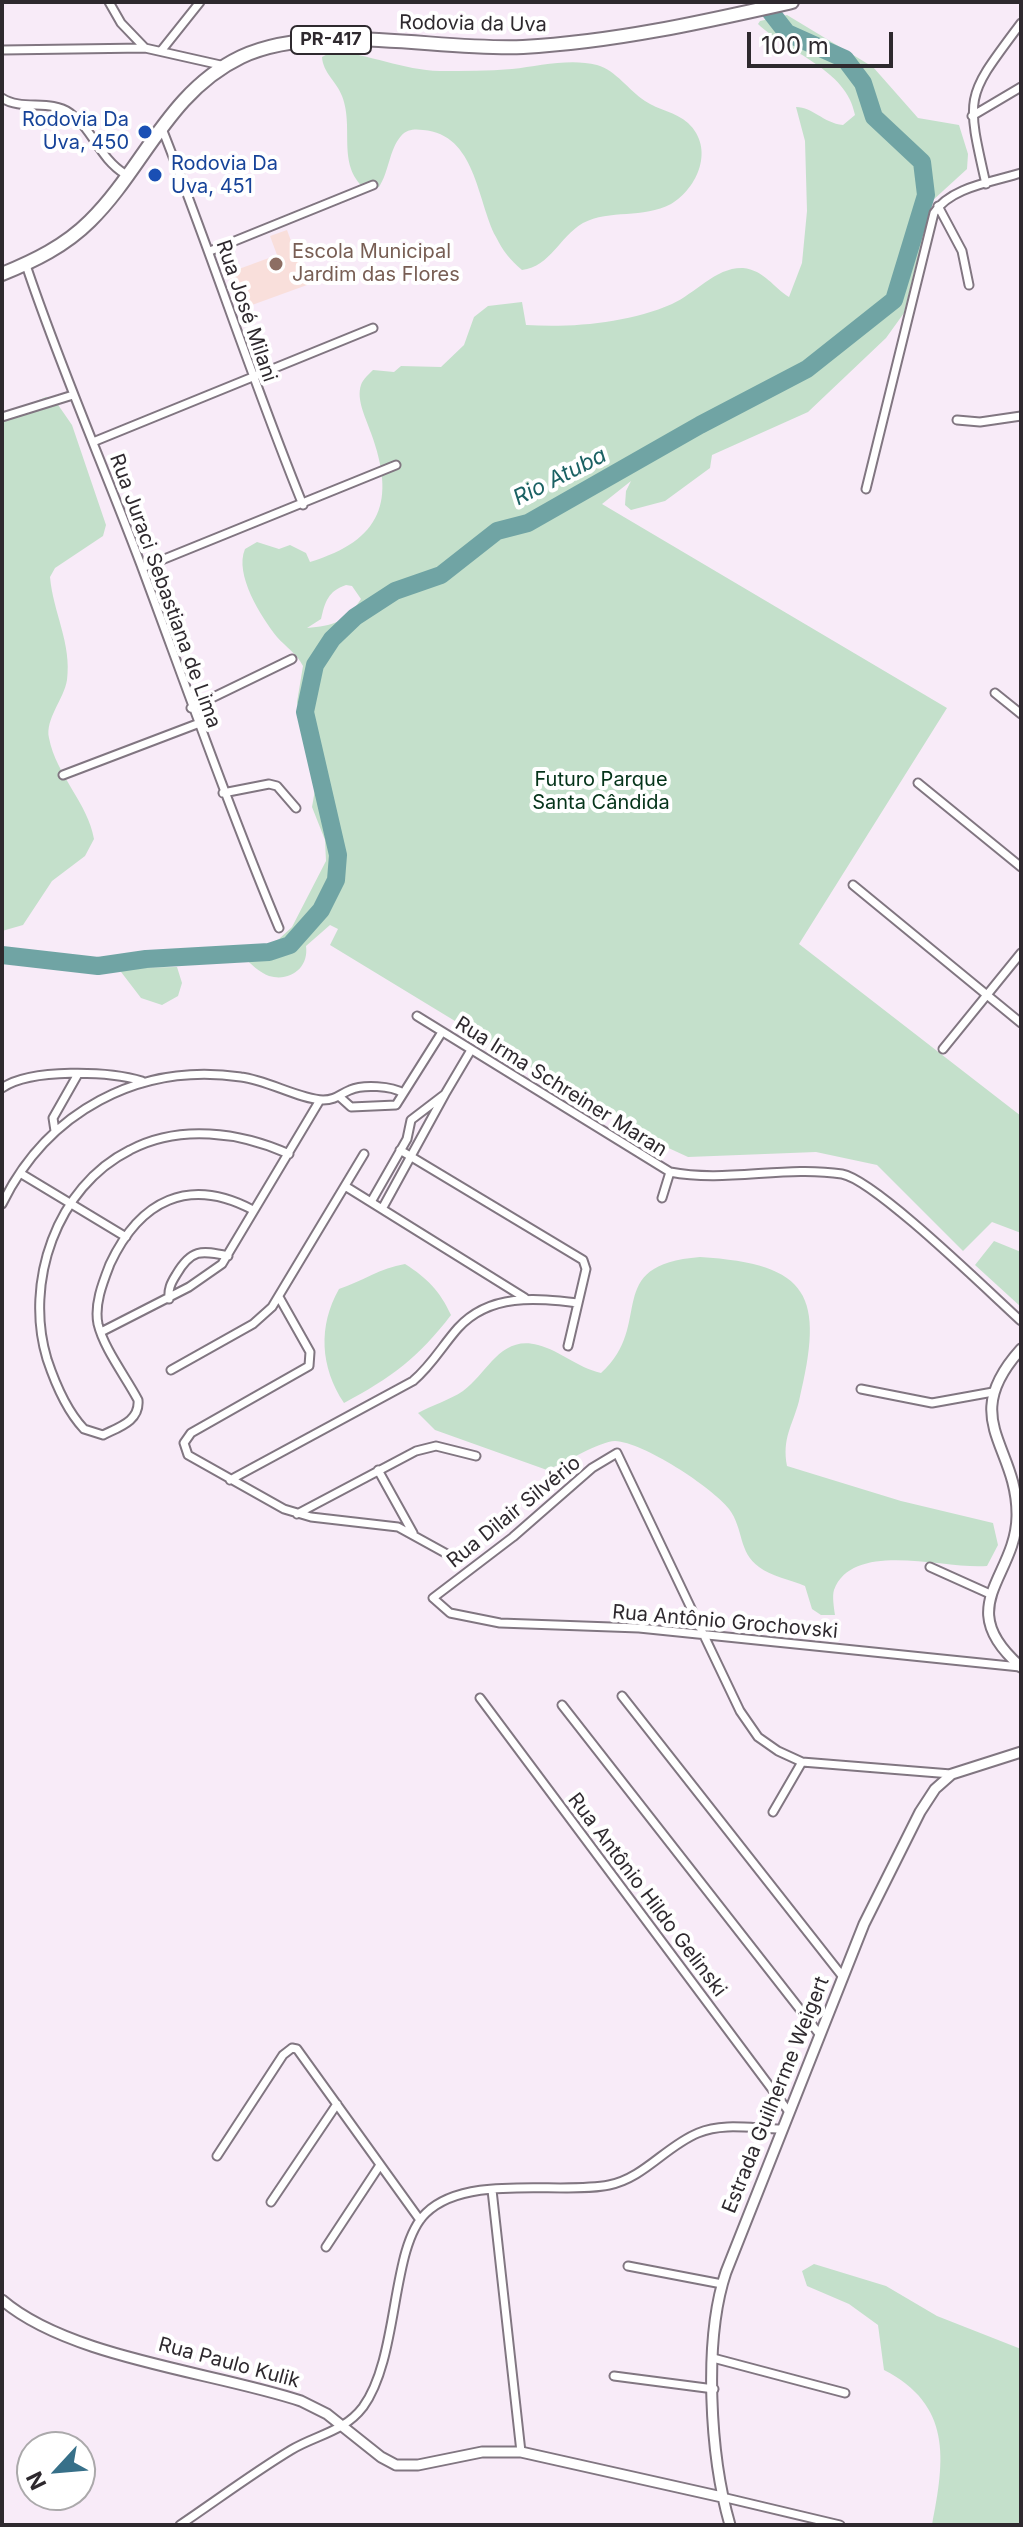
<!DOCTYPE html>
<html>
<head>
<meta charset="utf-8">
<style>
  body { margin:0 }
  #map { position:relative; width:1023px; height:2527px; overflow:hidden; background:#f8ebf8; font-family:Inter,sans-serif }
  canvas { display:block }
  .frame { position:absolute; inset:0; border:4px solid #2e292e; pointer-events:none }
  .north { position:absolute; left:16px; top:2431px; width:80px; height:80px; box-sizing:border-box; background:#fff; border:2px solid #aba9ab; border-radius:50%; rotate:244deg; font-size:22px; font-weight:700; line-height:32px; text-align:center; color:#2e292e }
  .north::after { content:''; display:block; margin:auto; width:28px; height:36px; background:#377089; clip-path:polygon(50% 0,100% 100%,50% 72%,0 100%) }
  .scale { position:absolute; left:747px; top:32px; width:146px; height:36px; box-sizing:border-box; border:4px solid #2e292e; border-top:0; padding-left:10px; font-size:24px; line-height:28px; white-space:nowrap; color:#2e292e; -webkit-text-stroke:6px #fff; paint-order:stroke }
</style>
</head>
<body>
<div id="map">
<canvas width="1023" height="2527"></canvas>
<div class="frame"></div>
<div class="north">N</div>
<div class="scale">100 m</div>
</div>
<script>
const g = document.querySelector('canvas').getContext('2d');
g.lineJoin = 'round';
function fillPath(path, color) { g.fillStyle = color; g.fill(path, 'evenodd'); }
function trace(path, color, width, dash) { g.strokeStyle = color; g.lineWidth = width; g.lineCap = dash ? 'butt' : 'round'; g.setLineDash(dash || []); g.stroke(path); }
function label(font, color, halo, rows, align = 'center') {
  g.font = font + ' Inter,sans-serif'; g.lineWidth = 8; g.setLineDash([]); g.textBaseline = 'middle'; g.strokeStyle = halo; g.fillStyle = color; for (const [text, x, y, turn = 0] of rows) {
    g.save(); g.translate(x, y); g.rotate((+turn || 0) * Math.PI / 180); g.textAlign = isNaN(turn) ? turn : align; if (halo) g.strokeText(text, 0, 0); g.fillText(text, 0, 0); g.restore();
  }
}
fillPath(new Path2D(`
  M287,230L307,285L241,309L228,273L277,255L270,236Z`), '#f9dfdb');
fillPath(new Path2D(`
  M787,15L873,67L918,118L959,125L968,154L967,169L932,201L904,313L886,338L808,412L712,455L710,468L665,501L631,510L625,505L626,491L631,481L602,504L947,708L799,944L1021,1116V1233L992,1222L963,1251L877,1165L816,1152L688,1157L649,1139L330,945L338,929L330,925L306,946C309,968 290,982 269,976C260,973 250,963 243,957L279,939L292,927L326,861L325,840L312,807L316,784L297,702L303,666C297,654 286,647 277,637C261,617 234,574 245,549L257,542L279,549L290,545L306,553L310,562C382,540 396,501 371,433C366,418 356,400 361,385C363,379 369,374 373,370L394,372L401,366L441,367L464,345L474,317L488,306L522,302L526,325C572,328 629,323 672,304C696,293 716,267 743,268C764,270 774,288 789,297L802,263L807,211L805,141L796,107C813,107 823,123 843,125L855,115C847,69 788,53 758,24L760,21ZM346,585L352,586L361,599C346,622 333,626 307,628L321,619C325,602 328,591 346,585Z
  M333,51C369,54 403,70 440,71C464,71 488,71 512,69C539,66 570,58 597,65C617,71 628,90 645,101C658,110 676,112 688,123C715,148 698,188 671,204C643,219 610,209 583,223C559,237 551,266 522,270C510,260 503,251 496,237C477,201 476,134 423,130C415,129 407,129 401,136C389,150 389,172 379,187L368,191C335,167 355,129 342,96C337,82 323,73 322,57Z
  M46,397L54,399L72,425L106,525L103,536L55,568L50,577C53,612 72,644 67,680C64,699 45,719 49,738C56,775 88,803 94,839L85,856L52,881L23,925L2,931V415Z
  M177,967L182,983L178,996L162,1005L141,998L118,968Z
  M994,1241L1021,1252V1307L975,1265Z
  M700,1257C810,1264 825,1295 799,1401C792,1427 782,1438 787,1466L901,1501L993,1523L998,1545L987,1566C947,1570 853,1539 834,1590C832,1596 834,1608 835,1615H821L812,1609L805,1586C791,1580 771,1576 759,1567C738,1552 744,1529 729,1509C712,1487 643,1442 615,1441C600,1441 563,1464 547,1470L435,1430L418,1413C432,1405 450,1400 463,1391C488,1373 500,1335 538,1345C561,1351 576,1367 601,1373C656,1324 600,1265 700,1257Z
  M405,1264C427,1278 440,1291 451,1315C419,1357 391,1378 344,1403C320,1367 318,1326 339,1289C363,1281 380,1268 405,1264Z
  M814,2264L886,2286L937,2316L1021,2349V2525H932C945,2459 952,2405 884,2370L878,2325L849,2304L807,2286L802,2271Z`), '#c4e0cb');
trace(new Path2D(`
  M2,955L98,966L146,959L269,952L290,945L321,910L336,880L338,855L305,712L315,665L332,639L355,617L395,591L441,575L497,531L528,523L700,425L807,369L894,300L926,195L922,162L874,117L863,83L845,59L787,33L763,2`), '#70a4a4', 18);
const minor = new Path2D(`
  M109,2L121,23L145,48L225,66
  M2,50L145,48
  M161,51L200,2
  M2,98C22,111 50,99 70,113C93,129 99,158 125,174
  M972,116L1021,87
  M161,126C211,252 252,380 303,505
  M986,184C965,93 966,97 1021,23
  M938,206L962,251L969,285
  M210,251L373,185
  M26,265C60,367 103,464 141,565C186,686 229,808 279,928
  M2,417L73,395
  M957,420L980,422L1021,416
  M93,442L373,328
  M866,489L934,213C950,187 993,182 1021,173
  M142,568L396,465
  M995,693L1021,714
  M191,708L292,659
  M63,775L197,724
  M918,783L1021,867
  M223,793L269,784L277,786L296,808
  M853,885L1021,1023
  M417,1016L670,1172C726,1183 785,1165 842,1174C875,1180 989,1292 1021,1321
  M943,1049L1021,953
  M2,1088C31,1068 109,1071 142,1081
  M445,1094L471,1050
  M341,1098L351,1107L396,1105L442,1032
  M55,1131L53,1118L78,1074
  M400,1150L583,1260L586,1269L568,1346
  M20,1173L126,1237
  M345,1186L525,1298
  M662,1198L670,1172
  M371,1202L407,1139L411,1120L445,1094L382,1209
  M2,1204C47,1112 138,1062 241,1077C267,1080 299,1099 323,1100C336,1100 340,1094 350,1090C363,1084 392,1086 403,1093
  M253,1210C189,1176 140,1200 110,1264C103,1282 94,1304 98,1324C104,1349 126,1377 138,1400C140,1421 119,1427 103,1435L84,1429C66,1410 55,1383 47,1359C24,1283 56,1187 130,1150C179,1124 240,1132 289,1154
  M279,1297L310,1352L309,1366L191,1433L184,1443L188,1455L284,1509L311,1517L398,1527L447,1554
  M169,1299C168,1289 171,1283 176,1275C191,1249 201,1250 228,1256
  M101,1332L189,1287L222,1264L320,1100
  M171,1370L253,1324L272,1307L364,1154
  M861,1389L932,1403L993,1392
  M378,1470L413,1533
  M230,1480L413,1381C432,1365 442,1346 458,1328C490,1293 536,1298 578,1303
  M297,1514L416,1451L436,1446L476,1456
  M930,1567L990,1594
  M622,1696L843,1977
  M480,1698L789,2112
  M562,1705L820,2035
  M951,1774L802,1762L778,1751L758,1737L740,1711L617,1453L592,1468L513,1537L433,1598L450,1613L500,1623L639,1628L1020,1667
  M773,1812L802,1762
  M217,2156L283,2055L292,2048L297,2049L420,2220
  M492,2190L521,2452
  M271,2202L337,2104
  M326,2247L380,2165
  M628,2266L722,2284
  M713,2358L845,2393
  M614,2376L714,2389
  M722,2497L840,2525
  M180,2525C217,2500 253,2473 291,2450C316,2435 344,2432 363,2407C400,2356 390,2247 426,2213C467,2173 560,2195 609,2185C644,2178 666,2146 698,2133C724,2122 754,2129 782,2129`);
const tertiary = new Path2D(`
  M1021,1349C957,1420 1018,1445 1017,1516C1016,1578 951,1606 1021,1667
  M2,2300C69,2358 214,2372 301,2401L327,2414L381,2457L396,2465H418L482,2452H521L722,2497
  M730,2525C710,2456 703,2340 726,2272L864,1924L920,1812L935,1789L952,1774L1021,1752`);
const trunk = new Path2D(`
  M2,274C34,261 65,246 90,221C143,169 168,92 241,57C318,21 437,51 523,47C615,42 703,22 792,2`);
trace(minor, '#817681', 11);
trace(tertiary, '#817681', 13);
trace(trunk, '#817681', 16);
trace(minor, '#fff', 7);
trace(tertiary, '#fff', 9);
trace(trunk, '#fff', 12);
for (const [x, y, r, color] of [
  [145,132,8,"#1a4fb4"],
  [155,175,8,"#1a4fb4"],
  [276,264,8,"#8d6e63"]
]) { const dot = new Path2D(); dot.arc(x, y, r, 0, 2 * Math.PI); g.fillStyle = color; g.fill(dot); trace(dot, '#fff', 3); }
for (const [x, y, w] of [
  [331,40,80]
]) { const box = new Path2D(); box.roundRect(x - w / 2, y - 14, w, 28, 6); g.fillStyle = '#fff'; g.fill(box); trace(box, '#2e292e', 2); }
label('bold 18px', '#2e292e', null, [
  ["PR-417",331,40]
]);
label('20px', '#2e292e', '#fff', [
  ["Rodovia da Uva",473,24,1],
  ["Rua José Milani",246,311,71],
  ["Rua Juraci Sebastiana de Lima",165,591,70],
  ["Rua Irma Schreiner Maran",561,1087,32],
  ["Rua Dilair Silvério",514,1512,-39],
  ["Rua Antônio Grochovski",725,1622,5],
  ["Rua Antônio Hildo Gelinski",647,1895,53],
  ["Estrada Guilherme Weigert",776,2095,-68],
  ["Rua Paulo Kulik",229,2363,15]
]);
label('20px', '#164399', '#fff', [
  ["Rodovia Da",129,120],
  ["Uva, 450",129,143],
  ["Rodovia Da",171,164,"left"],
  ["Uva, 451",171,187,"left"]
], 'right');
label('20px', '#785e54', '#fff', [
  ["Escola Municipal",292,252],
  ["Jardim das Flores",292,275]
], 'left');
label('20px', '#043319', '#fff', [
  ["Futuro Parque",601,780],
  ["Santa Cândida",601,803]
]);
label('italic 22px', '#1a6163', '#fff', [
  ["Rio Atuba",560,477,-27]
]);
</script>
</body>
</html>
